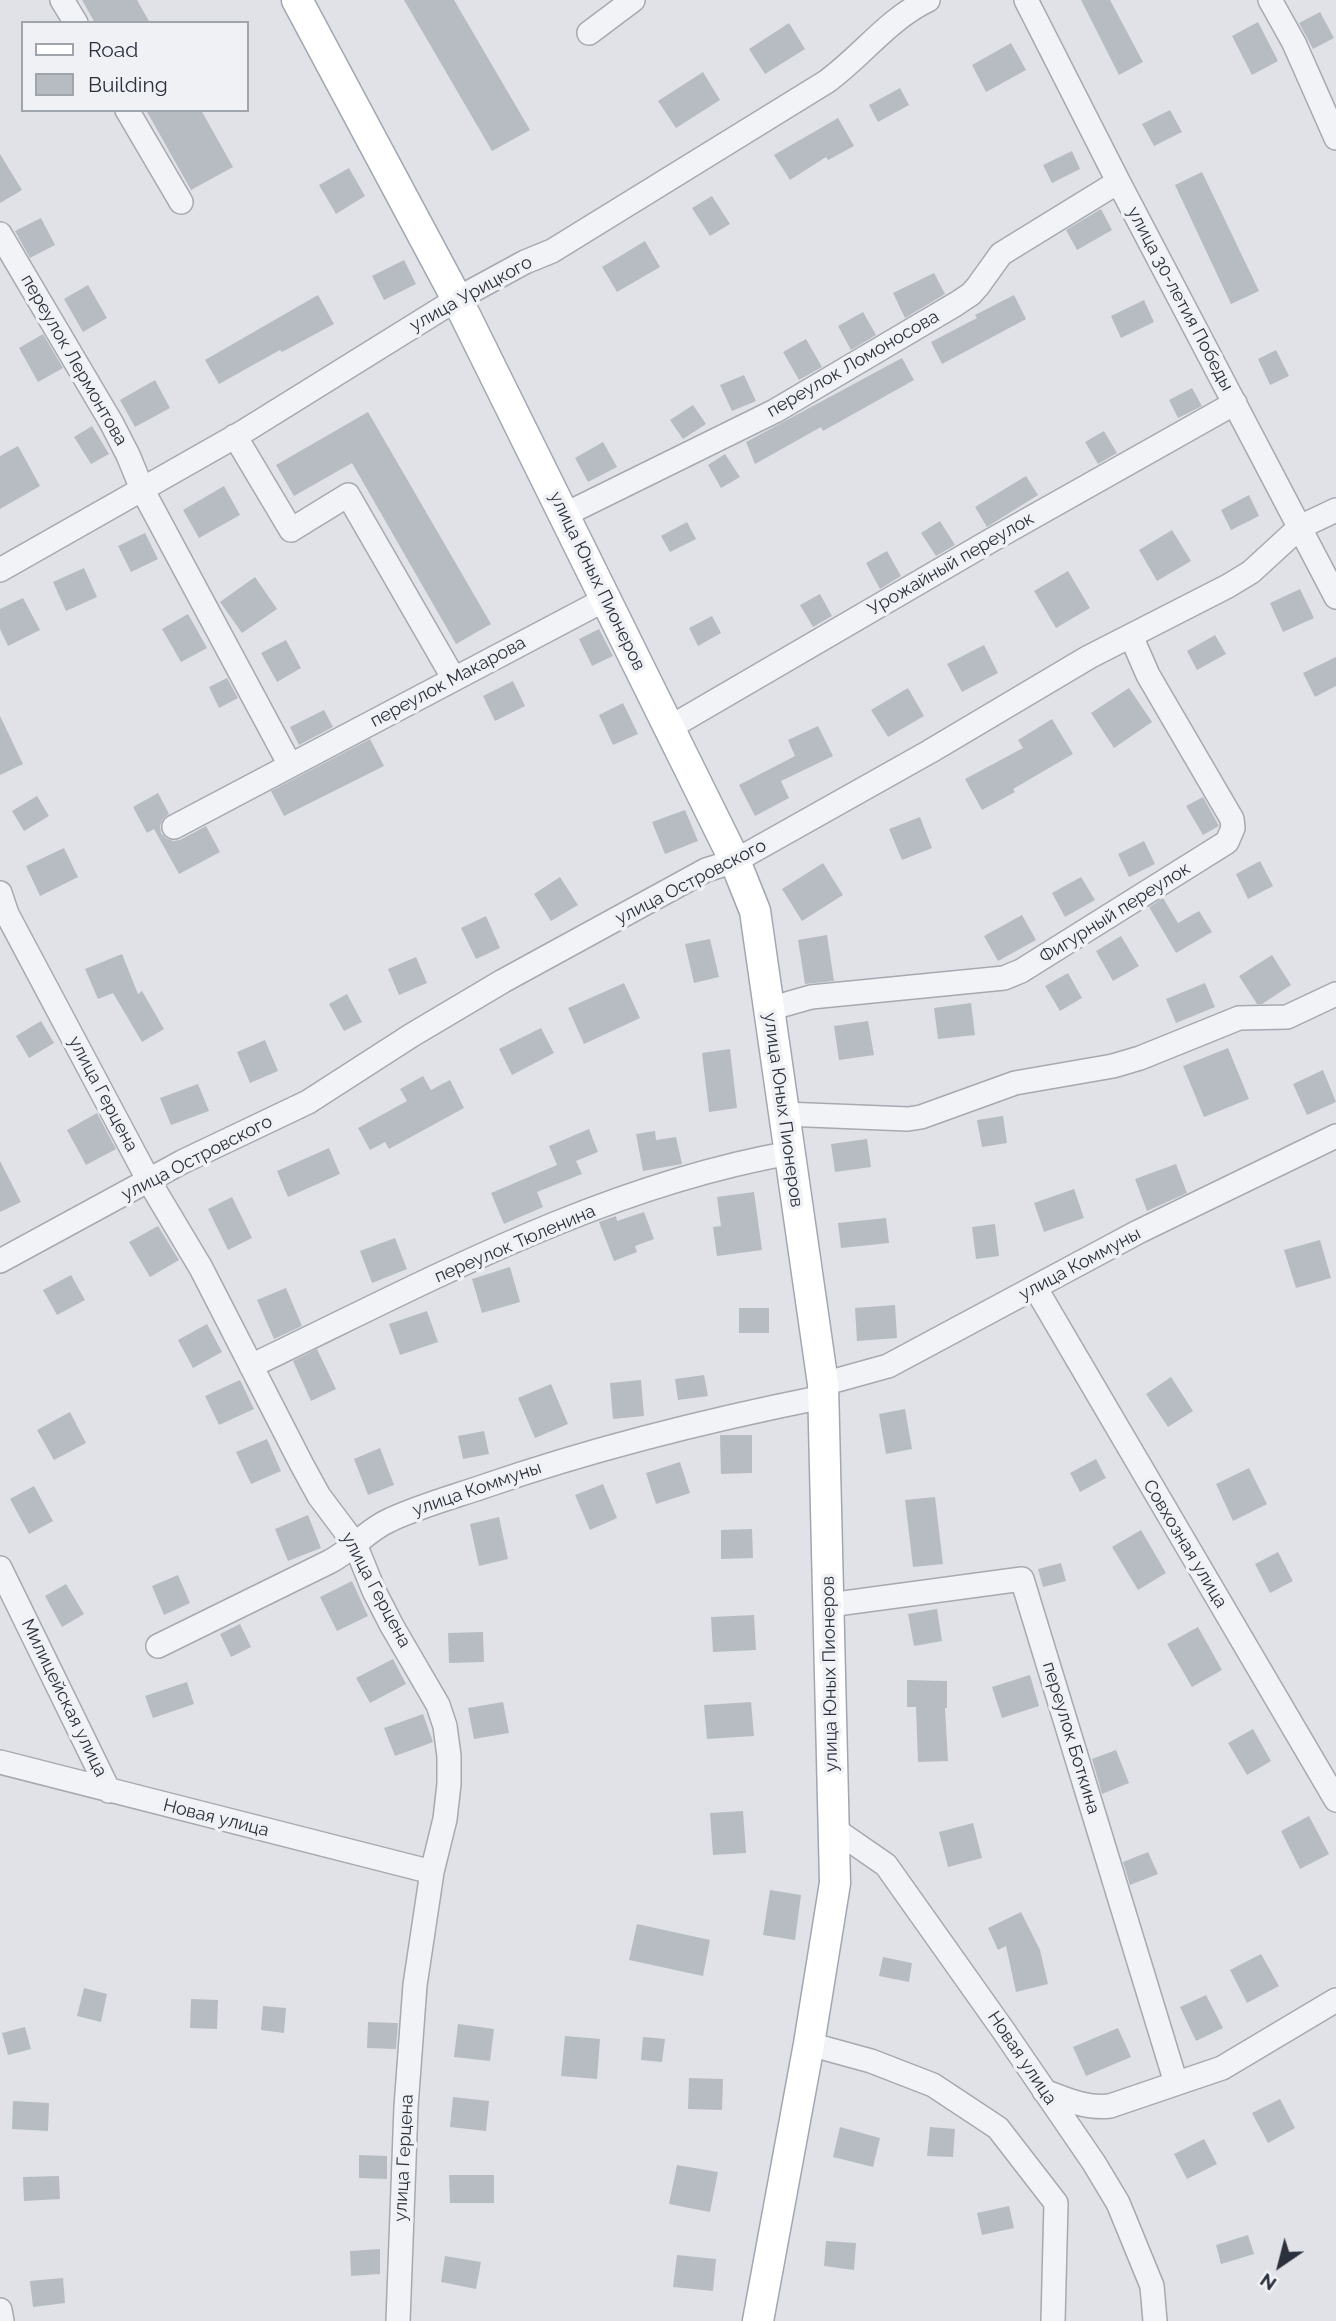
<!DOCTYPE html>
<html>
<head>
<meta charset="utf-8">
<style>
  body { margin:0 }
  #map { position:relative; width:1336px; height:2321px; overflow:hidden; background:#e0e2e7; font-family:Raleway,sans-serif }
  canvas { display:block }
  .legend { position:absolute; left:21px; top:21px; width:228px; height:91px; box-sizing:border-box; background:#eff1f5; border:2px solid #a0a4ab; margin:0; padding:9px 12px; list-style:none; font-size:21px; color:#2a303c }
  .legend li { display:flex; align-items:center; gap:14px; height:35px }
  .legend b { width:35px; border:2px solid #a0a4ab }
  .north { position:absolute; left:1245px; top:2230px; width:70px; height:70px; -webkit-text-stroke:5px #eff1f5; paint-order:stroke; rotate:215deg; font-size:19px; font-weight:700; line-height:28px; text-align:center; color:#2a303c }
  .north::after { content:''; display:block; margin:auto; width:24px; height:32px; background:#2a303c; clip-path:polygon(50% 0,100% 100%,50% 72%,0 100%) }
</style>
</head>
<body>
<div id="map">
<canvas width="1336" height="2321"></canvas>
<ul class="legend">
<li><b style="height:9px;background:#fff"></b>Road</li>
<li><b style="height:19px;background:#b7bcc3"></b>Building</li>
</ul>
<div class="north">N</div>
</div>
<script>
const g = document.querySelector('canvas').getContext('2d');
g.lineJoin = 'round';
function fillPath(path, color) { g.fillStyle = color; g.fill(path, 'evenodd'); }
function trace(path, color, width, dash) { g.strokeStyle = color; g.lineWidth = width; g.lineCap = dash ? 'butt' : 'round'; g.setLineDash(dash || []); g.stroke(path); }
function label(font, color, halo, rows, align = 'center') {
  g.font = font + ' Raleway,sans-serif'; g.lineWidth = 7; g.setLineDash([]); g.textBaseline = 'middle'; g.strokeStyle = halo; g.fillStyle = color; for (const [text, x, y, turn = 0] of rows) {
    g.save(); g.translate(x, y); g.rotate((+turn || 0) * Math.PI / 180); g.textAlign = isNaN(turn) ? turn : align; if (halo) g.strokeText(text, 0, 0); g.fillText(text, 0, 0); g.restore();
  }
}
fillPath(new Path2D(`
  M82,0H137L150,23H95Z
  M404,0H454L530,130L492,151Z
  M1081,0H1110L1143,62L1119,75Z
  M1320,12L1334,38L1313,49L1299,23Z
  M1258,22L1278,61L1252,75L1232,36Z
  M789,23L805,49L765,74L749,49Z
  M1011,43L1026,70L986,92L972,65Z
  M703,72L720,100L676,128L658,101Z
  M900,88L909,105L878,122L869,105Z
  M146,110H201L233,167L191,190Z
  M1170,110L1182,132L1154,146L1142,124Z
  M838,118L854,146L828,160L826,157L790,180L774,155Z
  M1072,151L1080,169L1052,183L1043,165Z
  M0,154L22,190L0,203Z
  M349,168L365,196L336,214L319,185Z
  M1202,172L1259,291L1231,304L1175,185Z
  M712,196L730,224L710,236L692,208Z
  M1101,209L1112,230L1077,250L1066,230Z
  M41,218L55,245L30,258L15,231Z
  M645,241L660,267L617,292L602,267Z
  M404,260L416,284L384,300L372,276Z
  M934,273L945,294L905,318L893,293Z
  M88,285L107,318L83,332L64,299Z
  M318,295L334,324L282,352L280,350L219,384L205,360Z
  M1014,295L1026,319L942,364L931,342L977,318L975,315Z
  M1144,300L1154,322L1121,338L1111,316Z
  M863,312L876,335L851,350L838,326Z
  M43,334L63,368L38,382L19,348Z
  M806,339L822,367L799,380L783,352Z
  M1276,350L1289,376L1270,385L1258,359Z
  M902,358L914,380L823,431L821,427L755,464L746,442Z
  M744,375L756,401L732,411L720,385Z
  M155,380L170,408L135,427L120,400Z
  M1192,388L1202,406L1178,418L1169,400Z
  M693,405L706,424L683,439L670,420Z
  M368,412L491,624L456,644L352,463L294,496L276,465Z
  M92,426L109,454L91,464L74,437Z
  M1104,431L1117,453L1098,464L1085,442Z
  M603,442L617,467L588,482L575,458Z
  M18,446L40,486L0,509V456Z
  M725,454L740,477L721,488L708,465Z
  M1026,476L1038,495L987,527L975,507Z
  M224,486L240,515L199,538L183,510Z
  M1249,495L1259,516L1231,530L1221,510Z
  M940,521L955,545L936,556L921,533Z
  M687,522L696,539L670,552L661,536Z
  M1172,530L1191,561L1157,581L1139,550Z
  M145,533L158,559L131,572L118,546Z
  M887,551L901,576L880,589L866,563Z
  M84,568L97,597L66,611L53,582Z
  M1068,571L1090,608L1056,628L1034,591Z
  M255,577L277,609L242,633L220,602Z
  M1300,589L1314,618L1283,632L1270,603Z
  M820,594L832,616L813,627L800,605Z
  M23,598L40,630L8,646L0,629V609Z
  M188,614L207,648L181,662L162,629Z
  M712,616L721,633L698,646L689,628Z
  M599,629L613,656L592,666L579,639Z
  M1215,635L1226,654L1197,670L1187,651Z
  M286,640L301,668L277,682L261,653Z
  M984,645L998,673L962,692L947,664Z
  M1336,657V686L1315,697L1303,673Z
  M227,678L238,698L219,708L209,687Z
  M513,681L525,706L495,721L483,696Z
  M908,688L924,716L888,737L871,710Z
  M1129,688L1152,722L1114,748L1091,713Z
  M623,703L638,734L613,745L599,715Z
  M324,710L333,727L299,745L290,727Z
  M0,716L23,764L0,775Z
  M1052,719L1073,754L1013,789L1015,792L982,810L965,779L1023,748L1018,740Z
  M818,726L833,756L781,781L789,798L755,816L739,785L795,756L788,740Z
  M370,739L384,766L284,816L271,791Z
  M158,793L169,814L163,819L160,826L161,833L166,838L173,841L180,840L206,826L220,852L179,874L154,829L147,833L133,807Z
  M37,796L49,816L24,831L12,811Z
  M1203,797L1219,826L1203,835L1186,806Z
  M685,810L698,841L665,854L652,822Z
  M920,817L932,848L902,860L889,829Z
  M1144,841L1155,864L1129,877L1118,854Z
  M64,848L78,877L40,896L26,866Z
  M1260,861L1273,886L1248,899L1236,874Z
  M823,863L843,895L802,921L782,889Z
  M560,877L578,905L551,921L534,894Z
  M1081,877L1095,900L1065,917L1052,893Z
  M1163,898L1178,923L1199,911L1212,932L1176,953L1149,907Z
  M1022,915L1036,940L998,961L984,936Z
  M486,916L500,948L476,959L461,928Z
  M827,935L834,981L805,984L798,940Z
  M1121,936L1139,966L1113,981L1096,951Z
  M710,939L719,977L694,983L685,944Z
  M122,954L138,994L142,991L164,1029L142,1042L113,993L98,999L85,969Z
  M1272,955L1291,985L1262,1004H1257L1239,976Z
  M416,957L427,983L399,995L388,969Z
  M1068,973L1082,998L1060,1011L1045,986Z
  M624,983L640,1018L584,1044L568,1008Z
  M1205,983L1215,1007L1176,1023L1166,999Z
  M347,994L362,1022L344,1031L329,1004Z
  M971,1003L975,1035L938,1039L934,1008Z
  M41,1021L54,1043L29,1058L16,1036Z
  M868,1021L874,1055L839,1060L834,1026Z
  M541,1028L554,1053L512,1075L499,1049Z
  M265,1040L278,1071L250,1083L237,1052Z
  M1228,1048L1249,1099L1204,1117L1183,1066Z
  M730,1049L737,1108L709,1112L702,1053Z
  M1323,1070L1336,1102L1307,1115L1293,1084Z
  M423,1076L431,1090L450,1080L464,1108L389,1149L385,1142L370,1150L358,1128L407,1101L400,1089Z
  M198,1084L209,1111L171,1125L160,1098Z
  M97,1113L116,1149L86,1165L67,1130Z
  M1003,1116L1007,1143L982,1147L977,1120Z
  M589,1129L598,1152L576,1161L582,1174L537,1192L543,1207L504,1224L491,1193L557,1165L549,1146Z
  M655,1131L656,1140L676,1137L682,1164L643,1171L636,1134Z
  M867,1139L871,1167L835,1172L831,1144Z
  M329,1148L340,1174L288,1197L277,1171Z
  M0,1161L21,1202L0,1212Z
  M1176,1164L1187,1193L1147,1211L1135,1179Z
  M1074,1189L1084,1218L1044,1232L1034,1203Z
  M754,1192L762,1250L717,1256L713,1227L721,1226L717,1197Z
  M232,1197L252,1238L228,1250L208,1209Z
  M644,1212L654,1239L635,1246L637,1252L614,1261L599,1222L616,1216L617,1221Z
  M886,1218L889,1243L841,1248L838,1223Z
  M995,1224L999,1256L976,1259L972,1227Z
  M158,1226L179,1260L150,1277L129,1242Z
  M395,1238L407,1269L372,1283L360,1251Z
  M1320,1240L1331,1278L1296,1288L1284,1250Z
  M510,1267L520,1302L482,1313L472,1279Z
  M71,1275L85,1300L57,1315L43,1290Z
  M286,1288L302,1326L274,1339L257,1300Z
  M895,1305L897,1338L857,1341L855,1308Z
  M739,1308H769V1333H739Z
  M427,1311L438,1342L400,1355L389,1324Z
  M207,1324L222,1352L193,1368L178,1340Z
  M317,1349L336,1389L311,1401L293,1361Z
  M704,1375L708,1396L678,1400L675,1379Z
  M1171,1377L1193,1411L1168,1427L1146,1394Z
  M240,1380L254,1409L219,1425L205,1396Z
  M641,1380L644,1416L613,1419L610,1383Z
  M551,1384L568,1424L535,1438L518,1398Z
  M905,1409L912,1449L886,1454L879,1414Z
  M70,1412L86,1443L54,1460L37,1430Z
  M484,1431L489,1454L463,1459L458,1436Z
  M720,1435H752V1473L721,1474Z
  M267,1439L281,1471L251,1484L236,1452Z
  M380,1448L394,1485L368,1495L354,1459Z
  M1096,1459L1106,1478L1080,1492L1070,1473Z
  M680,1462L690,1493L656,1504L646,1473Z
  M1249,1468L1267,1504L1233,1521L1216,1484Z
  M603,1484L617,1518L590,1530L575,1495Z
  M34,1486L53,1521L29,1534L10,1499Z
  M935,1497L943,1564L913,1567L905,1500Z
  M308,1515L321,1548L288,1561L275,1529Z
  M499,1517L508,1559L479,1566L470,1524Z
  M752,1529L753,1558L721,1559V1530Z
  M1141,1530L1166,1573L1138,1590L1112,1547Z
  M1278,1552L1293,1581L1270,1593L1255,1564Z
  M1061,1563L1066,1581L1043,1587L1038,1569Z
  M178,1575L190,1603L164,1615L152,1586Z
  M352,1581L368,1616L337,1631L320,1597Z
  M66,1584L84,1614L62,1627L45,1596Z
  M937,1609L942,1641L914,1646L908,1614Z
  M754,1615L756,1650L713,1652L711,1617Z
  M240,1624L251,1647L231,1657L220,1634Z
  M1198,1627L1222,1670L1192,1687L1167,1644Z
  M483,1632L484,1662L449,1663L448,1633Z
  M393,1659L406,1684L370,1703L356,1678Z
  M1030,1675L1039,1706L1002,1718L992,1687Z
  M907,1680L947,1681V1708H945L948,1761L918,1762L916,1707H907Z
  M187,1682L194,1704L153,1718L145,1696Z
  M503,1702L509,1733L474,1739L468,1708Z
  M751,1702L754,1736L707,1739L704,1705Z
  M423,1714L433,1742L395,1756L384,1728Z
  M1253,1729L1271,1761L1247,1775L1228,1743Z
  M1116,1750L1129,1783L1102,1794L1092,1759Z
  M743,1811L746,1853L713,1855L710,1813Z
  M1309,1816L1329,1854L1300,1869L1281,1831Z
  M973,1823L982,1858L948,1867L939,1832Z
  M1148,1852L1158,1874L1130,1885L1123,1862Z
  M770,1890L801,1895L795,1940L763,1935Z
  M1021,1912L1040,1950L1048,1984L1016,1992L1006,1946L998,1950L988,1928Z
  M637,1924L710,1940L703,1976L629,1960Z
  M1261,1954L1279,1986L1247,2003L1230,1970Z
  M883,1957L912,1963L909,1982L879,1976Z
  M84,1988L107,1994L101,2022L77,2016Z
  M1206,1995L1223,2028L1196,2041L1180,2007Z
  M191,1999L218,2000L217,2029L190,2028Z
  M263,2006L286,2008L284,2033L261,2030Z
  M368,2022L398,2023L396,2049L367,2048Z
  M458,2024L494,2029L490,2061L454,2057Z
  M25,2027L31,2049L8,2055L2,2033Z
  M1118,2028L1131,2057L1086,2076L1073,2047Z
  M565,2036L600,2039L597,2079L561,2076Z
  M643,2037L665,2039L662,2062L641,2060Z
  M689,2078L723,2079L722,2110L688,2109Z
  M453,2097L489,2101L486,2131L450,2127Z
  M1280,2099L1295,2128L1268,2143L1252,2113Z
  M13,2101L49,2103L48,2131L12,2129Z
  M840,2127L880,2138L873,2167L833,2157Z
  M930,2127L955,2129L953,2157L927,2156Z
  M1204,2139L1217,2164L1187,2179L1174,2154Z
  M359,2155L387,2156V2179L359,2178Z
  M677,2165L718,2172L710,2212L669,2204Z
  M449,2175H494V2203H450Z
  M59,2176L60,2199L24,2201L23,2177Z
  M1009,2206L1014,2228L982,2235L977,2213Z
  M1248,2235L1254,2254L1221,2264L1216,2245Z
  M826,2241L856,2243L854,2270L824,2266Z
  M380,2249V2274L351,2276L350,2251Z
  M677,2255L716,2259L713,2291L673,2287Z
  M445,2256L481,2262L476,2289L441,2282Z
  M63,2278L65,2303L33,2307L30,2281Z`), '#b7bcc3');
const minor = new Path2D(`
  M62,0L76,23
  M1026,0L1120,185L1336,597
  M1270,0L1294,43L1336,138
  M589,33L633,0
  M127,110L181,202
  M0,234L111,422L128,455L142,489L290,765
  M235,436L291,530L348,495L454,679
  M564,515L775,411L956,304L971,294L978,286L1001,254L1118,182
  M0,570L243,432L457,299L525,262L552,251L826,82C862,56 887,20 928,0
  M669,728L990,541L1235,403
  M174,827L606,599
  M0,893L7,914L149,1181L201,1268L302,1465L319,1496L355,1544L374,1591L392,1626L438,1705L445,1726L449,1756V1784L445,1819L432,1872L415,1985L406,2107L398,2321
  M769,1009L811,997L1004,978L1021,971L1227,842L1233,828L1232,819L1148,675L1131,636
  M784,1114L908,1119L921,1117L1015,1083L1113,1066L1140,1058L1239,1018L1287,1017L1336,994
  M0,1261L182,1162L308,1102L412,1035L503,981L706,870L735,861L929,752L1089,657L1228,586L1251,572L1300,527L1336,510
  M1035,1287L1336,1800
  M251,1366C425,1283 598,1187 790,1153
  M823,1384L888,1366L1138,1232L1336,1136
  M0,1568L109,1791
  M829,1605L1022,1579L1176,2083
  M158,1646L329,1562C351,1551 367,1530 390,1520C420,1506 453,1497 485,1486C595,1448 708,1420 823,1397
  M0,1762L432,1872
  M834,1829L886,1865L1003,2030L1094,2163L1118,2203L1152,2286L1155,2321
  M809,2044L871,2061L933,2085L998,2128L1056,2203L1053,2321
  M1044,2091C1065,2099 1087,2109 1110,2106L1222,2068L1336,2000
  M0,2310L2,2321`);
const major = new Path2D(`
  M297,0L457,299L735,861L755,911L823,1384L835,1883L809,2044L758,2321`);
trace(minor, '#a6a9b0', 26);
trace(major, '#a0a7b1', 33);
trace(minor, '#f2f3f6', 23);
trace(major, '#fff', 30);
label('18px', '#2a303c', '#eff1f5', [
  ["улица Урицкого",471,294,-29],
  ["улица 30-летия Победы",1180,299,62],
  ["переулок Лермонтова",74,360,60],
  ["переулок Ломоносова",853,364,-30],
  ["Урожайный переулок",951,564,-30],
  ["улица Юных Пионеров",597,581,64],
  ["переулок Макарова",448,682,-28],
  ["улица Островского",691,882,-27],
  ["Фигурный переулок",1115,913,-32],
  ["улица Герцена",103,1094,62],
  ["улица Юных Пионеров",783,1110,82],
  ["улица Островского",197,1158,-27],
  ["переулок Тюленина",515,1244,-23],
  ["улица Коммуны",1080,1264,-28],
  ["улица Коммуны",477,1489,-19],
  ["Совхозная улица",1185,1544,59],
  ["улица Герцена",376,1590,62],
  ["улица Юных Пионеров",830,1674,-91],
  ["Милицейская улица",64,1698,64],
  ["переулок Боткина",1071,1738,73],
  ["Новая улица",216,1818,14],
  ["Новая улица",1022,2058,56],
  ["улица Герцена",404,2158,-87]
]);
</script>
</body>
</html>
